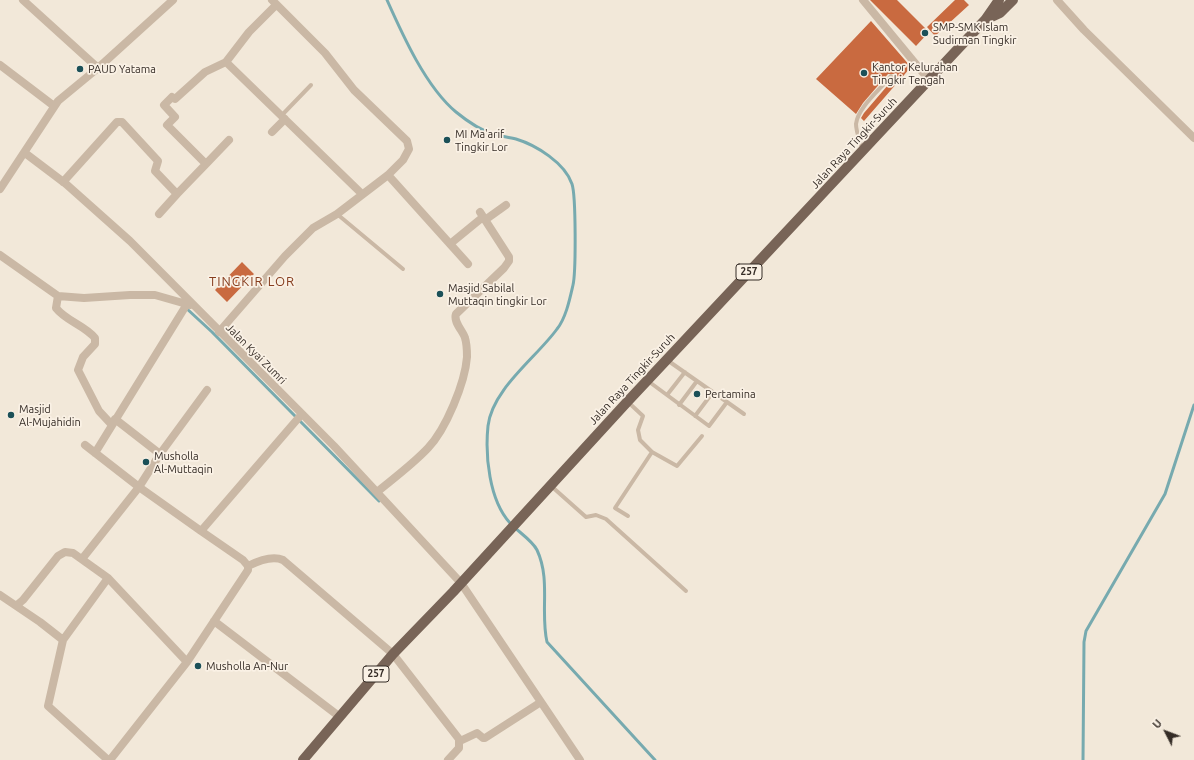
<!DOCTYPE html>
<html>
<head>
<meta charset="utf-8">
<style>
  body { margin:0 }
  #map { position:relative; width:1194px; height:760px; overflow:hidden; background:#f2e8d9; font-family:Ubuntu,sans-serif }
  canvas { display:block }
  .north { position:absolute; left:1146px; top:712px; width:40px; height:40px; -webkit-text-stroke:3px #faf1e5; paint-order:stroke; rotate:312deg; font-size:11px; font-weight:700; line-height:16px; text-align:center; color:#352c26 }
  .north::after { content:''; display:block; margin:auto; width:14px; height:18px; background:#352c26; clip-path:polygon(50% 0,100% 100%,50% 72%,0 100%) }
</style>
</head>
<body>
<div id="map">
<canvas width="1194" height="760"></canvas>
<div class="north">U</div>
</div>
<script>
const g = document.querySelector('canvas').getContext('2d');
g.lineJoin = 'round';
function trace(path, color, width, dash) { g.strokeStyle = color; g.lineWidth = width; g.lineCap = dash ? 'butt' : 'round'; g.setLineDash(dash || []); g.stroke(path); }
function fillPath(path, color) { g.fillStyle = color; g.fill(path, 'evenodd'); }
function label(font, color, halo, rows, align = 'center') {
  g.font = font + ' Ubuntu,sans-serif'; g.lineWidth = 3.5; g.setLineDash([]); g.textBaseline = 'middle'; g.strokeStyle = halo; g.fillStyle = color; for (const [text, x, y, turn = 0] of rows) {
    g.save(); g.translate(x, y); g.rotate((+turn || 0) * Math.PI / 180); g.textAlign = isNaN(turn) ? turn : align; if (halo) g.strokeText(text, 0, 0); g.fillText(text, 0, 0); g.restore();
  }
}
trace(new Path2D(`
  M387,0C403,36 426,87 456,112C467,121 480,130 493,134C500,136 508,137 516,139C536,145 565,163 572,184C576,196 576,272 573,285C570,298 566,318 557,329C537,357 492,389 488,426C485,455 489,500 510,523C517,531 532,540 537,550C551,580 540,612 547,642L655,760
  M186,308L212,332L379,501
  M1083,760L1084,642L1086,631L1165,494L1194,405`), '#77aaaf', 3);
fillPath(new Path2D(`
  M870,0H897L929,32L916,46Z
  M955,0H964L969,5L935,36L927,27Z
  M871,21L911,67L864,121L861,118L864,113L894,78V74H888L863,103L856,114L816,79Z
  M242,262L254,274L227,302L215,290Z`), '#c96a40');
trace(new Path2D(`
  M282,115L311,85
  M862,148C860,141 856,132 856,124C858,107 881,89 891,76
  M337,214L403,269
  M648,381L709,426L727,402L667,360
  M667,395L685,372
  M727,402L744,414
  M679,405L697,381
  M695,416L713,392
  M652,452L677,466L702,436
  M550,485L586,517L596,515L606,519L686,591
  M628,516L615,508L652,452L640,440L638,430L643,416L628,402`), '#cab8a5', 4);
trace(new Path2D(`
  M23,0L98,68
  M863,0L929,80
  M1057,0L1084,30L1194,138
  M226,62L362,194
  M0,65L54,106
  M272,132L285,119
  M25,153L66,184L130,241L334,446L461,583L580,760
  M206,164L229,140
  M388,175L468,264
  M63,182L117,122H122L158,161L155,171L177,194L206,164L167,125L175,117L164,105L172,97L175,99L205,72L226,62L249,32L276,5
  M0,189L58,101L98,68L173,0
  M159,214L177,194
  M485,220L506,205
  M450,244L483,217
  M0,255L58,296L84,298L130,295H155L190,305
  M58,296L56,308C66,321 84,325 95,338V344L83,357L78,370L99,411L112,425
  M219,332L285,256L313,228L337,214L388,175L403,160L409,149L407,141L354,90L325,53L272,0
  M115,419L160,454
  M85,445L139,487L201,531
  M95,453L187,304
  M377,492C394,478 413,464 428,448C446,429 465,383 467,357C467,351 467,344 465,338C463,331 453,322 456,314L504,268L509,261V257L480,212
  M82,559L139,487L160,454L207,390
  M248,566C258,561 272,555 283,560L393,654L459,739V748L448,760
  M0,595L40,622L63,640L108,578L187,662
  M17,605L23,600L58,556L65,552L73,553L108,578
  M214,621L340,717
  M63,640L48,706L108,760
  M460,741L477,733L483,738H485L541,702
  M110,760L187,662L248,570V566L243,560L201,531L301,415`), '#cab8a5', 8);
trace(new Path2D(`
  M985,20L1000,13L1013,0
  M303,760L393,654L453,592L628,401L985,20L999,0`), '#786457', 10);
for (const [x, y, r, color] of [
  [925,33,4,"#1b5058"],
  [80,69,4,"#1b5058"],
  [864,73,4,"#1b5058"],
  [447,140,4,"#1b5058"],
  [440,294,4,"#1b5058"],
  [697,394,4,"#1b5058"],
  [11,415,4,"#1b5058"],
  [146,462,4,"#1b5058"],
  [198,666,4,"#1b5058"]
]) { const dot = new Path2D(); dot.arc(x, y, r, 0, 2 * Math.PI); g.fillStyle = color; g.fill(dot); trace(dot, '#faf1e5', 1.5); }
for (const [x, y, w] of [
  [749,272,26],
  [376,674,26]
]) { const box = new Path2D(); box.roundRect(x - w / 2, y - 8, w, 16, 3); g.fillStyle = '#faf1e5'; g.fill(box); trace(box, '#352c26', 1); }
label('bold 10px', '#352c26', null, [
  ["257",749,272],
  ["257",376,674]
]);
label('11px', '#352c26', '#faf1e5', [
  ["SMP-SMK Islam",933,27],
  ["Sudirman Tingkir",933,40],
  ["Kantor Kelurahan",872,67],
  ["Tingkir Tengah",872,80],
  ["PAUD Yatama",88,69],
  ["MI Ma'arif",455,134],
  ["Tingkir Lor",455,147],
  ["Masjid Sabilal",448,288],
  ["Muttaqin tingkir Lor",448,301],
  ["Pertamina",705,394],
  ["Masjid",19,409],
  ["Al-Mujahidin",19,422],
  ["Musholla",154,456],
  ["Al-Muttaqin",154,469],
  ["Musholla An-Nur",206,666]
], 'left');
label('11px', '#352c26', '#faf1e5', [
  ["Jalan Raya Tingkir-Suruh",854,143,-47],
  ["Jalan Kyai Zumri",256,354,45],
  ["Jalan Raya Tingkir-Suruh",632,379,-47]
]);
g.letterSpacing = '1px';
label('13px', '#863d1e', '#faf1e5', [
  ["TINGKIR LOR",252,282]
]);
g.letterSpacing = '0px';
</script>
</body>
</html>
